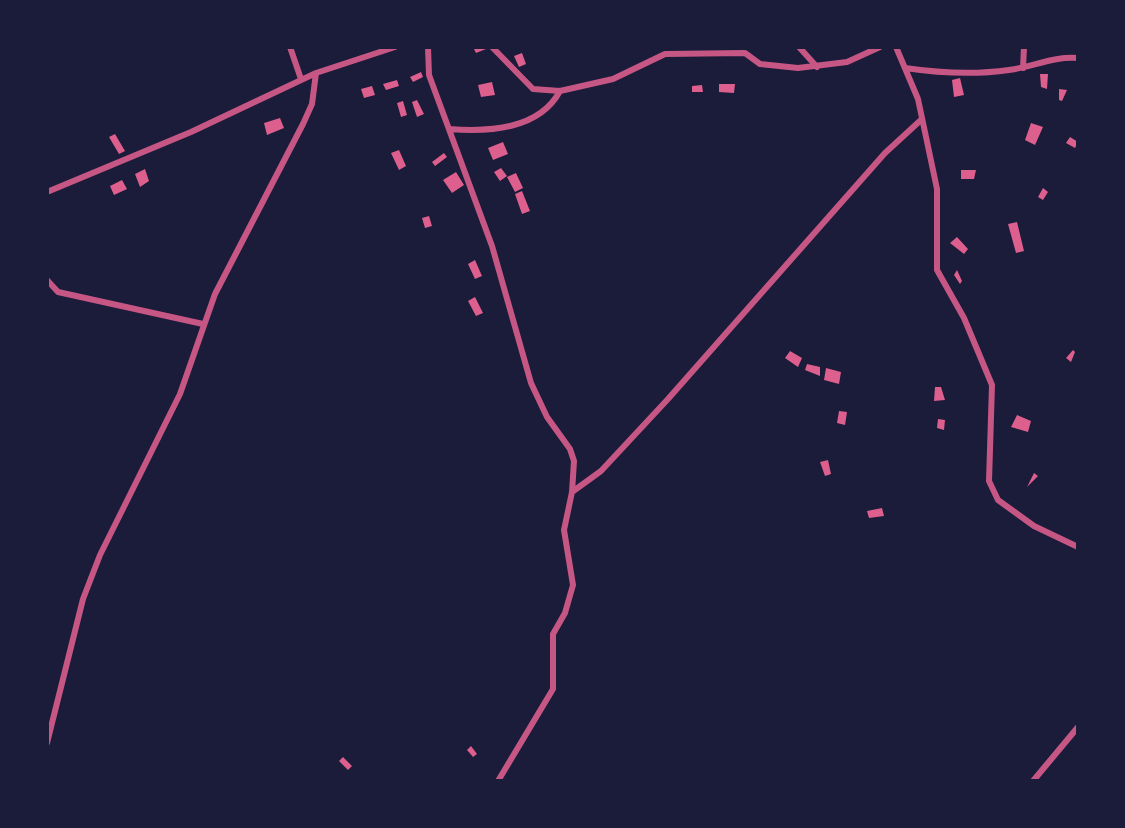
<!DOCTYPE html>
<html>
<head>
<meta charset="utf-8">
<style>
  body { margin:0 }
  #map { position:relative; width:1125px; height:828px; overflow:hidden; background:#1b1b3a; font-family:Commissioner,sans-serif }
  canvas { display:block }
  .frame { position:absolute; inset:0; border:49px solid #1b1b3a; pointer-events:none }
</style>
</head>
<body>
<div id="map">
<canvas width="1125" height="828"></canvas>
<div class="frame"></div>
</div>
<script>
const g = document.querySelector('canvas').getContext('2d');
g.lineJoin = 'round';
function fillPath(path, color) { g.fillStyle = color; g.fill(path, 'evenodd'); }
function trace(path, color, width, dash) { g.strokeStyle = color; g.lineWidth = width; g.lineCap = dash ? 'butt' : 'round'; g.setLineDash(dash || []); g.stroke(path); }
fillPath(new Path2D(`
  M473,47H491L476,53Z
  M522,53L526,64L519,67L514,56Z
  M421,72L423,77L413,82L410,77Z
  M1040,74H1048L1047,89L1041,87Z
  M960,78L964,95L954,97L952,80Z
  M397,80L399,86L386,90L383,84Z
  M492,82L495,95L481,97L478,85Z
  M719,84H735L734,93L719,92Z
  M702,85L703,92H692V86Z
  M372,86L375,95L364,98L361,89Z
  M1059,89L1067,90L1062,101L1059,100Z
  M417,100L424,114L417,117L412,102Z
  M403,101L407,115L401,117L397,103Z
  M280,118L284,128L267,135L264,123Z
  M1031,123L1043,127L1035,145L1025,140Z
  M115,134L125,151L119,154L109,137Z
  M1070,137L1078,142L1075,148L1066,143Z
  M503,142L508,154L493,160L488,148Z
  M399,150L406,166L399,170L391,153Z
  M444,153L447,157L435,166L432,162Z
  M501,168L507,176L500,181L494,172Z
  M145,169L149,181L140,187L135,174Z
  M961,170H976L974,179H961Z
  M456,172L464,185L452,193L443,180Z
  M516,173L523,188L515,192L507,177Z
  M122,180L127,189L114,195L110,186Z
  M1043,188L1048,192L1043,200L1038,197Z
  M522,191L530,211L522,214L515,194Z
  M429,216L432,226L425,228L422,218Z
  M1017,222L1024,251L1016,253L1008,224Z
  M957,237L968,249L964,254L950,243Z
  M475,260L482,276L475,279L468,264Z
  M957,270L962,281L960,284L954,275Z
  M475,297L483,313L476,316L468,301Z
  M1073,350L1075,352L1071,362L1066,358Z
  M790,351L802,358L798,367L785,358Z
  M807,364L820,367V376L805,370Z
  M826,368L841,372L839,384L824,380Z
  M935,387H941L945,400L934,401Z
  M839,411L847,412L845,425L837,423Z
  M1017,415L1031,421L1028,432L1011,427Z
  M938,419L945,420L944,430L937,428Z
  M828,460L831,474L825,476L820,462Z
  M1034,473L1038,476L1027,487Z
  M882,508L884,516L869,518L867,511Z
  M471,746L477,754L473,757L467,750Z
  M343,757L352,766L348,770L339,761Z`), '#dd5f8e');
trace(new Path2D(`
  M290,47L301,79
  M428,47L429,75L492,246L531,383L547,417L570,449L574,461L572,492L564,530L573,585L565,613L553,634V689L498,781
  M492,47L533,89L560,91L613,79L665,54L745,53L760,64L798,68L847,62L880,47
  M799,47L817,67
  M896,47L918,99L937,189V270L964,318L992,385L989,481L998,500L1034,526L1078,547
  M905,68C939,73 974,75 1009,70C1033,67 1053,56 1078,58
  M1023,68L1024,47
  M449,129C488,132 539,130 560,91
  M47,192L191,132L316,73L395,47
  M47,280L58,292L203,324
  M572,492L601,471L668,399L885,153L922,119
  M47,743L83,599L100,555L180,394L215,294L303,124L312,104L316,73
  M1033,781L1078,727`), '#c65784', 6);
</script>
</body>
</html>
